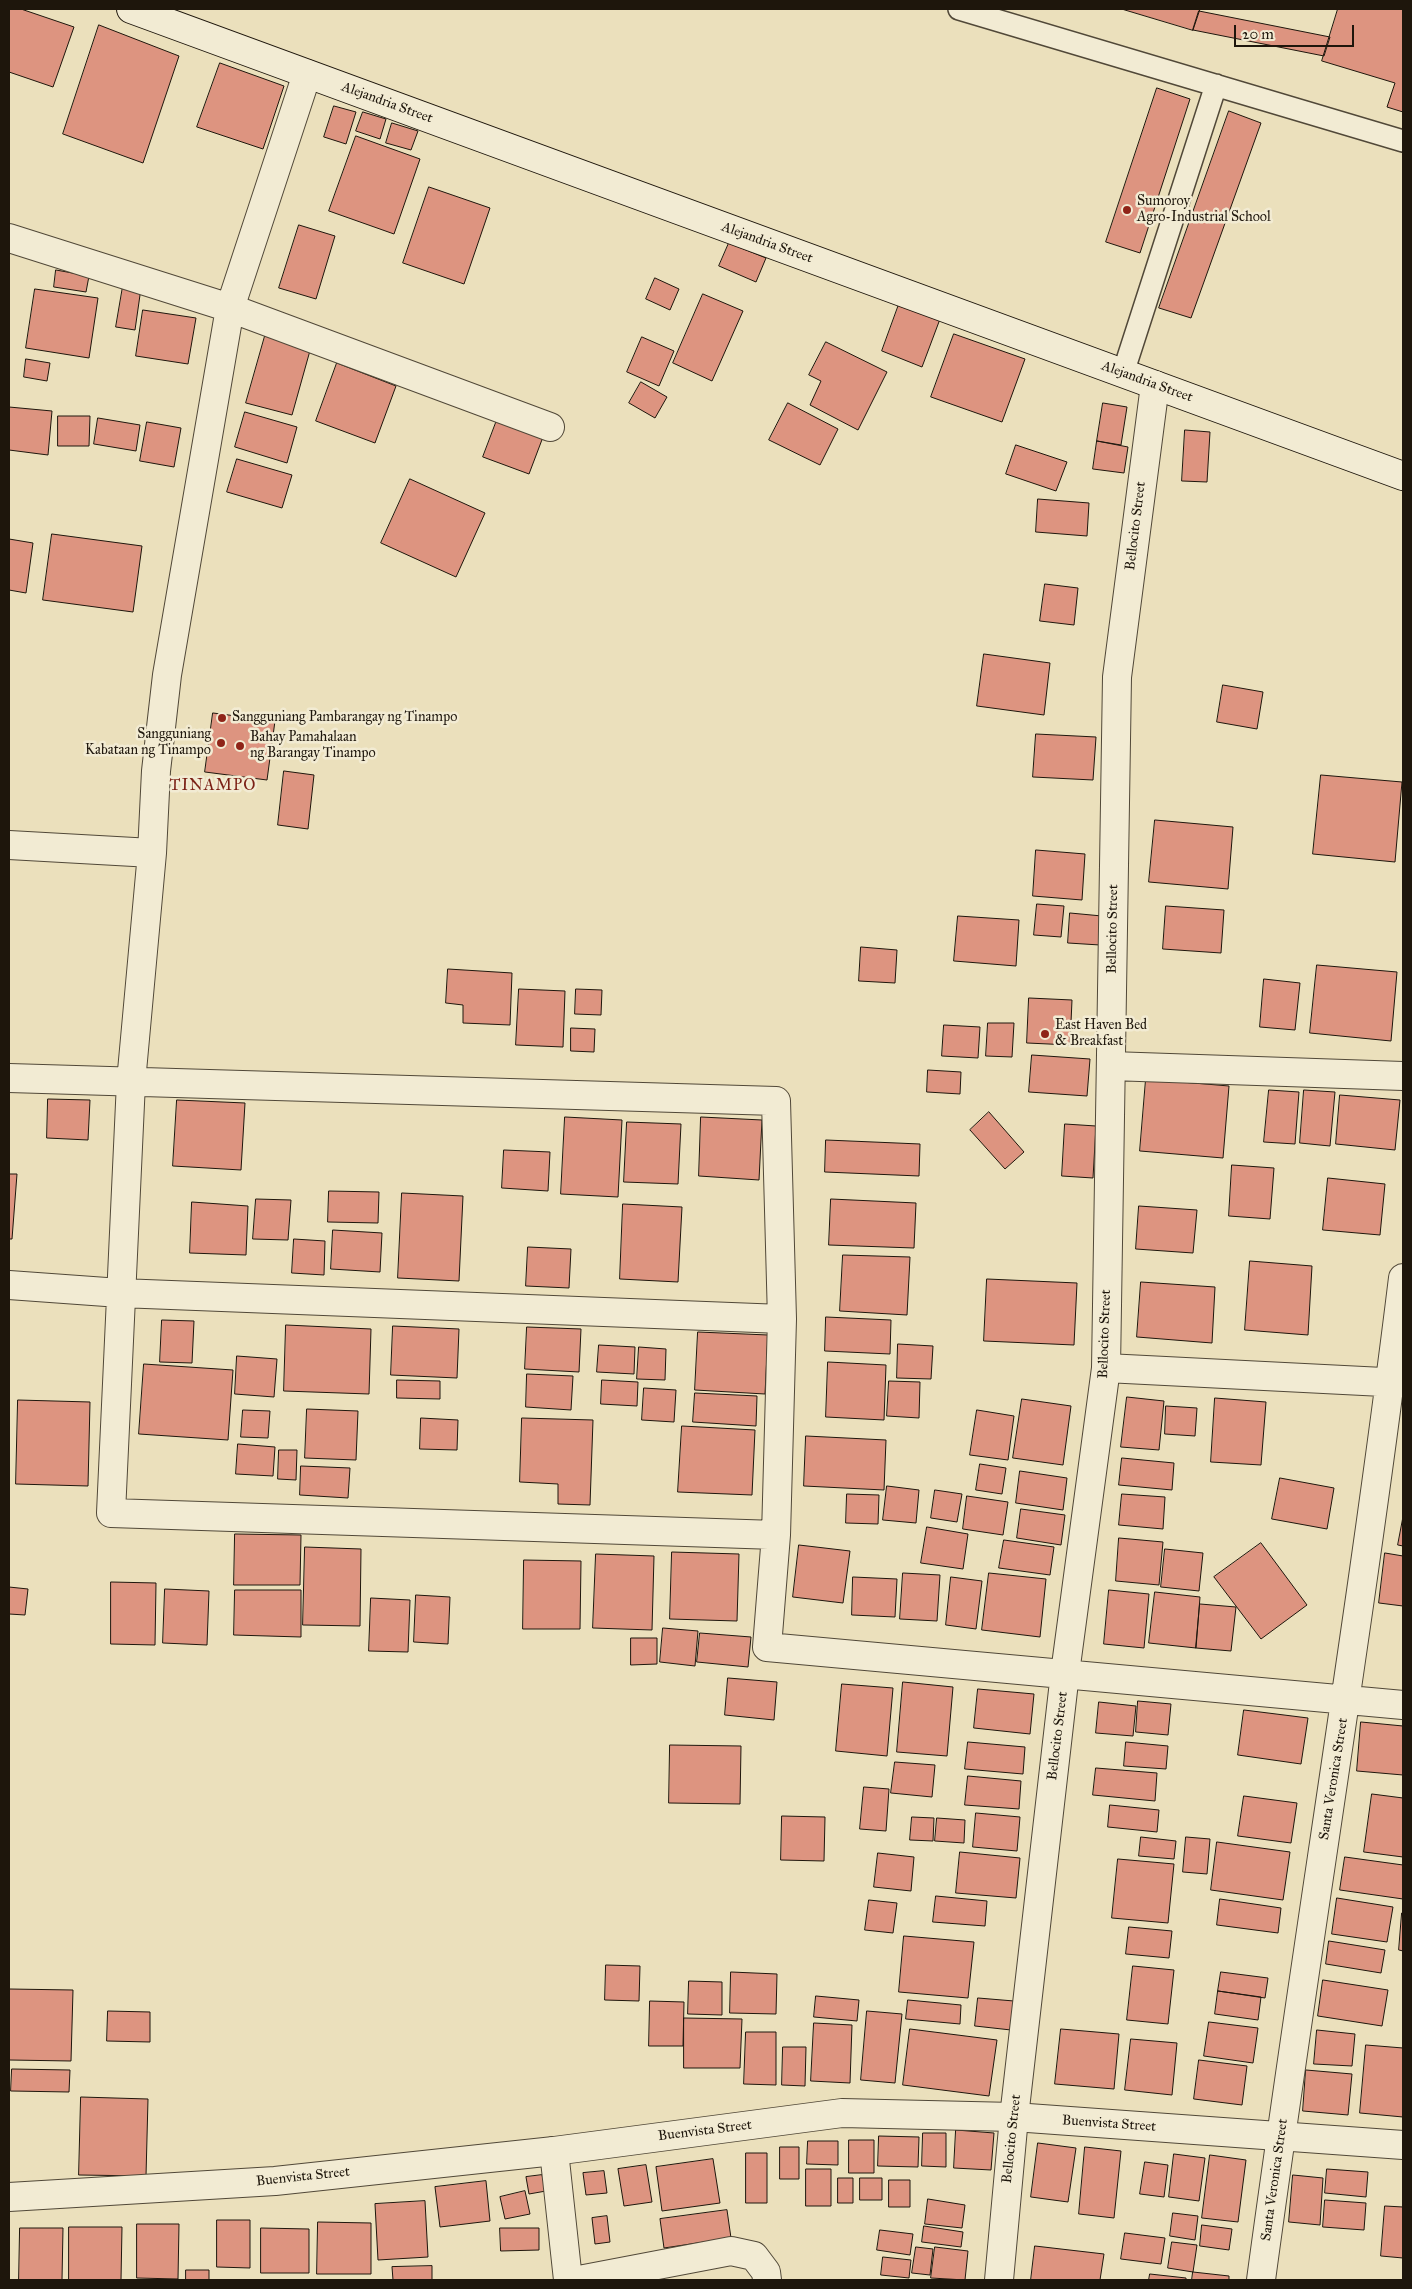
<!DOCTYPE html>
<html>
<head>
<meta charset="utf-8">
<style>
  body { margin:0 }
  #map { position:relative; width:1412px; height:2289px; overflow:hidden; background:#ebe0bc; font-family:"IM FELL Great Primer",serif }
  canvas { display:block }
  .frame { position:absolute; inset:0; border:10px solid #1e160c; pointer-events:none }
  .scale { position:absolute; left:1234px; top:25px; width:120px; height:22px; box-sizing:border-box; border:2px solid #1e160c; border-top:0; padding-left:6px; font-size:15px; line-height:18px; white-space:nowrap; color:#1e160c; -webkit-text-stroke:4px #f2ebd3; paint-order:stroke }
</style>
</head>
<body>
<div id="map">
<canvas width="1412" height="2289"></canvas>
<div class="frame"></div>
<div class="scale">20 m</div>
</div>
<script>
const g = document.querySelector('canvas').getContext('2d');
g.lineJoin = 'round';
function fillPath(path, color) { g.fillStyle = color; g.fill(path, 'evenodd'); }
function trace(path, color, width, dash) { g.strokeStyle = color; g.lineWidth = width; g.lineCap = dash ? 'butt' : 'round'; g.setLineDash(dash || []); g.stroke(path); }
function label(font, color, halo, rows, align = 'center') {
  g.font = font + ' "IM FELL Great Primer",serif'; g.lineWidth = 5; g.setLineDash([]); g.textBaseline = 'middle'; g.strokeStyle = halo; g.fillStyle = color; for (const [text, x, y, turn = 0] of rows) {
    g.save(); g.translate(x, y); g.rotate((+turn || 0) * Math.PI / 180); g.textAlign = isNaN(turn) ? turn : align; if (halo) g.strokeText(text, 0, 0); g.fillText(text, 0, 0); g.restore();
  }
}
const building = new Path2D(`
  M9,9H21L74,27L53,87L9,72Z
  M1122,9H1200L1193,30Z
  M1338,9H1403V112L1387,107L1395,83L1322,61Z
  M1199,11L1330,37L1324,56L1193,30Z
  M99,25L179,56L143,163L63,134Z
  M220,63L284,86L263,149L197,127Z
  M1157,88L1190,99L1140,253L1106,242Z
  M334,106L356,112L346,144L324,137Z
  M1229,111L1261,123L1191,318L1159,308Z
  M363,112L386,119L380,139L356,131Z
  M392,123L418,131L411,150L386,143Z
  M356,136L420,159L394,234L329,211Z
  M429,187L490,208L464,284L403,263Z
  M299,225L335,236L316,299L279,288Z
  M729,243L766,258L756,282L719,266Z
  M56,270L89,276L86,292L54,287Z
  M655,278L679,289L670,310L646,299Z
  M123,286L141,288L135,330L116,327Z
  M35,289L98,298L89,358L26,348Z
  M703,294L743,311L712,381L673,363Z
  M902,296L943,311L922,367L882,351Z
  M143,310L196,318L188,364L136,356Z
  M954,334L1025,359L1002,422L931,397Z
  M265,336L311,347L292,415L246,403Z
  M642,337L674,351L659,386L627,372Z
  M826,342L887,372L858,430L810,405L821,381L809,375Z
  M26,359L50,363L47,381L24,377Z
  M337,363L396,386L375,443L316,421Z
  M641,382L667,397L655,418L629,403Z
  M788,403L838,429L820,465L769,440Z
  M1103,403L1127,407L1121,445L1097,441Z
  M9,407L52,411L48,455L9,450Z
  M245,412L297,427L287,463L235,447Z
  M58,416H90L89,446H58Z
  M98,418L140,425L136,451L94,444Z
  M497,420L543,437L529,474L483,457Z
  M147,422L181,428L174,467L140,461Z
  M1185,430L1210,432L1207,482L1182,481Z
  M1097,441L1128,447L1124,473L1093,469Z
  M1016,445L1067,462L1056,491L1006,474Z
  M237,459L292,475L282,508L227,492Z
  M410,479L485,513L456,577L381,543Z
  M1038,499L1089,503L1087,536L1036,532Z
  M52,534L142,546L133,612L43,600Z
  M9,539L33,543L26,593L9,590Z
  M1045,584L1078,588L1074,625L1040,621Z
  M984,654L1050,663L1044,715L977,706Z
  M1223,685L1263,692L1257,729L1217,722Z
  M213,713L275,721L267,780L205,772Z
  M1036,734L1096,737L1093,780L1033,777Z
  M284,771L314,775L308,829L278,825Z
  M1321,775L1402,782L1395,862L1313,854Z
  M1155,820L1233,827L1228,889L1149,882Z
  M1036,850L1085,854L1082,900L1033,896Z
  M1037,904L1064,906L1061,937L1034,935Z
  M1166,906L1224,910L1221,953L1163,949Z
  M1070,913L1102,916L1100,945L1068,943Z
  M958,916L1019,920L1016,966L954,961Z
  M861,947L897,950L895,983L859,981Z
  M1317,965L1397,972L1391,1041L1310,1033Z
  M448,969L512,973L510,1025L463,1023V1005L446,1003Z
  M1264,979L1300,983L1295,1030L1260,1027Z
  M519,989L565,991L563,1047L516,1045Z
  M576,989L602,990L601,1015L575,1014Z
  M1029,998L1072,1000L1070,1045L1027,1043Z
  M988,1023H1014L1012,1057L986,1056Z
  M944,1025L980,1027L978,1058L942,1056Z
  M571,1028L595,1029L594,1052L571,1051Z
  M1032,1055L1090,1059L1087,1096L1029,1092Z
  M928,1070L961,1072L960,1094L927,1092Z
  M1146,1079L1229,1086L1223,1158L1140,1151Z
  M1269,1090L1299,1092L1295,1144L1264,1142Z
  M1304,1090L1335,1092L1330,1146L1300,1143Z
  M1340,1095L1400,1100L1395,1150L1336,1144Z
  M48,1099L90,1100L88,1140L47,1138Z
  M177,1100L245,1103L241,1170L173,1166Z
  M989,1112L1024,1152L1005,1169L970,1130Z
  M565,1117L622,1120L618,1197L561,1194Z
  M701,1117L762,1120L759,1180L699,1176Z
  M627,1122L681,1124L678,1184L624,1182Z
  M1065,1124L1096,1126L1093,1178L1062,1176Z
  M826,1140L920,1144L919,1176L825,1172Z
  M504,1150L550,1152L548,1191L502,1188Z
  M1232,1165L1274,1168L1270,1219L1229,1216Z
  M9,1174H17L12,1239H9Z
  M1328,1178L1385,1184L1380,1235L1323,1230Z
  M329,1191L379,1192L378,1223L328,1222Z
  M402,1193L463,1196L459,1281L398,1278Z
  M256,1199L291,1200L288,1240L253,1239Z
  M831,1199L916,1203L914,1248L829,1245Z
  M192,1202L248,1206L246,1255L190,1253Z
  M623,1204L682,1207L678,1282L620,1279Z
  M1139,1206L1197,1210L1193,1253L1136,1249Z
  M333,1230L382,1233L380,1272L331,1269Z
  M294,1239L325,1241L324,1275L292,1273Z
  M528,1247L571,1249L569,1288L526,1286Z
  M843,1255L910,1257L907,1315L840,1311Z
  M1250,1261L1312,1266L1308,1335L1245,1330Z
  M987,1279L1077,1283L1074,1345L984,1341Z
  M1141,1282L1215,1287L1212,1343L1137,1337Z
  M826,1317L891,1320L890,1354L825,1351Z
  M162,1320L194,1321L192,1363L160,1362Z
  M286,1325L371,1329L369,1394L284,1391Z
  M393,1326L459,1329L457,1378L391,1375Z
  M527,1327L581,1329L579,1372L525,1369Z
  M698,1332L768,1335L765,1394L695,1390Z
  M898,1344L933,1346L931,1379L897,1378Z
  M599,1345L635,1347L634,1374L597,1372Z
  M639,1347L666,1349L665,1380L637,1379Z
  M237,1356L277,1359L274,1397L235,1394Z
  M828,1362L886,1365L884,1420L826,1417Z
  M144,1364L233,1370L228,1440L139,1434Z
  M527,1374L573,1376L571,1410L526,1407Z
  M397,1380L440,1381V1399L397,1398Z
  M602,1380L638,1382L637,1406L601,1404Z
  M889,1381L920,1382L919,1418L887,1416Z
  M644,1388L676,1390L674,1422L642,1420Z
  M695,1393L757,1396L756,1426L693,1422Z
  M1127,1397L1164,1401L1159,1450L1121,1447Z
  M1215,1398L1266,1402L1261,1465L1211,1462Z
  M1022,1399L1071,1406L1063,1465L1013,1458Z
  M18,1400L90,1402L88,1486L16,1484Z
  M1166,1406L1197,1408L1195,1436L1165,1434Z
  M307,1409L358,1411L356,1460L305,1458Z
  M243,1410L270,1411L268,1438L241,1437Z
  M977,1410L1014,1416L1008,1460L970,1455Z
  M421,1418L458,1420L457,1450L420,1449Z
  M522,1418L593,1420L590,1505L558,1504V1484L520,1482Z
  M682,1426L755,1430L752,1495L678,1492Z
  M806,1436L886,1440L884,1490L804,1486Z
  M238,1444L275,1447L273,1476L236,1474Z
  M279,1450H297L296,1480L278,1479Z
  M1122,1458L1174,1463L1172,1490L1119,1485Z
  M980,1464L1006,1468L1002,1494L976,1490Z
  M301,1466L350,1468L348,1498L300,1495Z
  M1020,1471L1067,1478L1063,1510L1016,1503Z
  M1280,1478L1334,1488L1327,1529L1272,1519Z
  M887,1486L919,1490L916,1523L883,1520Z
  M935,1490L962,1494L957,1522L931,1518Z
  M847,1494L879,1495L878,1524L846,1523Z
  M1122,1494L1165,1497L1163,1529L1119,1525Z
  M967,1496L1008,1502L1003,1535L963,1529Z
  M1021,1509L1065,1515L1061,1545L1017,1538Z
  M1403,1517V1546L1398,1545Z
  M927,1527L968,1534L963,1569L921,1563Z
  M235,1534L301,1535L300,1585H234Z
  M1119,1538L1163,1542L1159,1585L1116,1581Z
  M1004,1540L1054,1547L1050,1575L999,1568Z
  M1261,1543L1307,1605L1261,1639L1214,1577Z
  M799,1545L850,1551L843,1603L793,1597Z
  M305,1547L361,1549L360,1626L303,1625Z
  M1165,1549L1203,1553L1199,1591L1161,1587Z
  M672,1552L739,1554L737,1621L670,1619Z
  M1385,1553L1403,1556V1606L1379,1603Z
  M596,1554L654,1556L652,1630L593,1628Z
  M524,1560L581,1561L580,1629H523Z
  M903,1573L940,1575L937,1621L900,1619Z
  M989,1573L1046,1579L1040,1637L982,1630Z
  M853,1577L897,1579L895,1617L852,1615Z
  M951,1577L982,1581L976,1629L946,1625Z
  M111,1582L156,1583L155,1645L111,1644Z
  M9,1587L28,1589L25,1615L9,1614Z
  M165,1589L209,1591L207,1645L163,1643Z
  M235,1590H301V1637L234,1635Z
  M1109,1590L1149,1594L1144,1648L1104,1644Z
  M1155,1592L1200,1597L1196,1648L1149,1643Z
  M416,1595L450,1597L448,1644L414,1642Z
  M371,1598L410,1600L408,1652L369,1651Z
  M1200,1604L1236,1607L1231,1651L1196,1648Z
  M663,1628L698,1631L695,1666L660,1662Z
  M700,1633L751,1637L748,1667L697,1662Z
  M631,1638H657V1664L631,1665Z
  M728,1678L777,1682L774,1720L725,1715Z
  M903,1682L953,1687L947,1756L897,1752Z
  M842,1684L893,1688L887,1756L836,1751Z
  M978,1689L1034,1694L1030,1734L974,1728Z
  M1138,1701L1171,1704L1168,1735L1136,1732Z
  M1099,1702L1136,1706L1133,1736L1096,1733Z
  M1244,1710L1308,1718L1301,1764L1238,1755Z
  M1361,1722L1403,1726V1775L1357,1771Z
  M968,1742L1025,1747L1023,1774L965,1769Z
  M1126,1742L1168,1746L1166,1769L1124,1766Z
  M670,1745L741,1746L740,1804L669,1803Z
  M895,1762L935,1765L932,1797L891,1793Z
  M1096,1768L1157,1773L1155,1801L1093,1795Z
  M968,1776L1021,1781L1019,1809L965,1805Z
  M864,1787L889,1789L886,1831L860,1829Z
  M1372,1794L1403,1798V1857L1364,1852Z
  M1244,1796L1297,1803L1291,1843L1238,1836Z
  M1110,1805L1159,1810L1157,1832L1108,1827Z
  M976,1813L1020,1817L1017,1851L973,1847Z
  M782,1816L825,1817L824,1861L781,1860Z
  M912,1817L934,1818L933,1841L910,1840Z
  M937,1818L965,1820L964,1843L935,1841Z
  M1141,1837L1176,1841L1174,1859L1139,1856Z
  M1186,1837L1210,1839L1207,1874L1183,1872Z
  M1217,1842L1290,1852L1283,1900L1211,1890Z
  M960,1852L1020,1858L1016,1898L956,1893Z
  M878,1853L914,1857L911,1891L874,1887Z
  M1345,1857L1403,1865V1899L1340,1890Z
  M1118,1859L1174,1864L1168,1923L1112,1918Z
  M936,1896L987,1901L985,1926L933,1922Z
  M1337,1898L1393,1907L1387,1942L1332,1934Z
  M1220,1899L1281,1908L1278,1933L1217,1925Z
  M869,1900L897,1903L893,1933L865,1930Z
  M1402,1913H1403V1951L1399,1950Z
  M1129,1927L1172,1931L1169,1958L1126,1954Z
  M904,1936L974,1942L968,1998L899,1992Z
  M1329,1941L1385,1950L1381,1973L1326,1964Z
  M606,1965L640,1966L639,2001L605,2000Z
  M1133,1966L1174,1970L1168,2024L1127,2020Z
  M731,1972L777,1974L776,2014L730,2013Z
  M1221,1972L1268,1978L1265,1998L1218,1991Z
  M1323,1980L1388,1990L1382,2026L1318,2016Z
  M689,1981L722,1982V2015L688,2014Z
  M9,1989L73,1990L71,2061L9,2060Z
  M1218,1991L1261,1997L1258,2020L1215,2014Z
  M816,1996L859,2000L857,2021L814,2017Z
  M978,1998L1014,2001L1011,2030L975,2026Z
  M908,2000L961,2005L960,2024L906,2019Z
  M650,2001L684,2002L683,2046H649Z
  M108,2011L150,2012V2042L107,2041Z
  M867,2011L902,2014L895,2083L861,2080Z
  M684,2018L742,2019L740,2068H684Z
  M1209,2022L1258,2028L1253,2063L1204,2056Z
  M814,2023L852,2025L850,2083L811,2081Z
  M910,2029L997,2040L989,2096L903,2085Z
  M1061,2029L1119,2034L1114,2089L1055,2084Z
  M1317,2030L1355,2034L1352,2066L1314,2064Z
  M746,2032H776V2085L744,2084Z
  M1131,2039L1177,2043L1172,2095L1125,2090Z
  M1366,2045L1403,2048V2117L1360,2113Z
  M783,2047H806L805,2086L782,2085Z
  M1199,2060L1247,2066L1242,2105L1194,2099Z
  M12,2069L70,2070L69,2092L11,2091Z
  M1306,2070L1352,2074L1348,2115L1303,2111Z
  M81,2097L148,2099L146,2176L79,2175Z
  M956,2130L994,2133L991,2170L954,2168Z
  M923,2133H946V2167L922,2166Z
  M879,2136L919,2137L918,2167L878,2166Z
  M849,2140H874V2173H849Z
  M808,2141H838V2165L807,2164Z
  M1038,2143L1076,2148L1068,2202L1031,2197Z
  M780,2147H799V2179H780Z
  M1085,2147L1121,2151L1114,2218L1079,2214Z
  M746,2153H767V2203H746Z
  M1174,2154L1205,2158L1199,2201L1169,2197Z
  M1210,2155L1246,2160L1238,2222L1202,2218Z
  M713,2159L720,2203L662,2211L656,2167Z
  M1145,2162L1168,2165L1164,2197L1140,2194Z
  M646,2165L652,2202L624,2206L618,2169Z
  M806,2169H831V2206H806Z
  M1327,2169L1368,2172L1366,2197L1325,2193Z
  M604,2171L607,2193L586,2195L583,2173Z
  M542,2175L546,2191L529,2194L526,2177Z
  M1293,2175L1323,2178L1320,2225L1289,2222Z
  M838,2178H853V2203H838Z
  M860,2178H882V2200H860Z
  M889,2180H910V2207H889Z
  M486,2181L490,2221L440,2227L435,2187Z
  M525,2191L530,2214L505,2219L500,2197Z
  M928,2199L965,2205L962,2228L925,2224Z
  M1325,2200L1366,2203L1364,2230L1323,2227Z
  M425,2201L428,2257L378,2260L375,2204Z
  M1385,2206L1403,2207V2258L1381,2256Z
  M727,2210L731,2238L664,2248L660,2219Z
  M1173,2213L1198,2216L1195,2240L1170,2236Z
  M607,2216L610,2242L595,2244L592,2218Z
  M217,2220H250V2268L217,2267Z
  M318,2222L371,2223V2274H317Z
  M137,2224H179L178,2279L137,2278Z
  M1202,2225L1232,2229L1229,2250L1200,2246Z
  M924,2226L963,2232L961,2247L922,2242Z
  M69,2227H122L121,2280H69Z
  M20,2228H63L62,2280H19Z
  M261,2228L309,2229V2273H261Z
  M500,2228H539V2250L501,2251Z
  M880,2230L913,2234L910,2255L877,2250Z
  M1125,2233L1165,2238L1161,2264L1121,2259Z
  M1172,2242L1197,2245L1193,2272L1168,2268Z
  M1035,2246L1104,2254L1100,2280H1031Z
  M916,2247L933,2249L930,2275L912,2273Z
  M935,2247L968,2251L965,2280L931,2278Z
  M883,2257L911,2260L909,2278L881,2275Z
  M432,2266V2280H393L392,2267Z
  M186,2270H209V2280H186Z
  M1193,2272L1229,2276V2280H1192Z
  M1150,2274L1186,2278V2280H1149Z`);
fillPath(building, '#dd9480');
trace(building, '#1e160c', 1);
const service = new Path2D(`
  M959,9L1403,141
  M1123,373L1216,85`);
const minor = new Path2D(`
  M307,74L230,308L167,675L156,771L152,853L131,1082L111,1513L776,1535
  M9,238L230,308L550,427
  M9,845L152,853
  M1111,1066L1403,1076
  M9,1078L776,1101L782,1319L776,1535L767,1647L1403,1705
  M9,1285L120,1293L782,1319
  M1106,1368L1403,1383
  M554,2151L568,2280
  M579,2280L731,2251L754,2256L766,2272L767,2280
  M999,2280L1014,2117L1065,1673L1106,1368L1117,677L1155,385
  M1261,2280C1306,1946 1362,1613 1403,1278`);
const tertiary = new Path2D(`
  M9,2197L275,2181L554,2151L842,2113L1014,2117L1403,2145`);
const secondary = new Path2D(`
  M131,9L1403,476`);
trace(service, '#514838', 24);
trace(minor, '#514838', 30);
trace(tertiary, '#514838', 30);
trace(secondary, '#1e160c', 30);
trace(service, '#f2ebd3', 21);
trace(minor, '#f2ebd3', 28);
trace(tertiary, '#f2ebd3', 28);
trace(secondary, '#f2ebd3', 28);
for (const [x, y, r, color] of [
  [1127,210,5,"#8f2418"],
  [222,718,5,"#8f2418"],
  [221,743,5,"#8f2418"],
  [240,746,5,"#8f2418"],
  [1045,1034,5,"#8f2418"]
]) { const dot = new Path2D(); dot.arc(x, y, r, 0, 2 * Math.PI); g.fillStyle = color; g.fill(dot); trace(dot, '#f2ebd3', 2); }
label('14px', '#1e160c', '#f2ebd3', [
  ["Alejandria Street",387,103,20],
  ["Alejandria Street",767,243,20],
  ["Alejandria Street",1147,382,20],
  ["Bellocito Street",1136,526,-83],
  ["Bellocito Street",1113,929,-89],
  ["Bellocito Street",1105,1334,-88],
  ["Bellocito Street",1058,1736,-83],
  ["Santa Veronica Street",1334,1779,-81],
  ["Buenvista Street",1109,2124,4],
  ["Buenvista Street",705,2131,-7],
  ["Bellocito Street",1012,2139,-84],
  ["Buenvista Street",303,2177,-6],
  ["Santa Veronica Street",1275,2180,-82]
]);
label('14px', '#1e160c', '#f2ebd3', [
  ["Sumoroy",1137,202],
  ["Agro-Industrial School",1137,218],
  ["Sangguniang Pambarangay ng Tinampo",232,718],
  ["Sangguniang",211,735,"right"],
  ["Kabataan ng Tinampo",211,751,"right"],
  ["Bahay Pamahalaan",250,738],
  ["ng Barangay Tinampo",250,754],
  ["East Haven Bed",1055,1026],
  ["& Breakfast",1055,1042]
], 'left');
g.letterSpacing = '1px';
label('16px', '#7a1f14', '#f2ebd3', [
  ["TINAMPO",213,786]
]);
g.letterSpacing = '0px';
</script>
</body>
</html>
